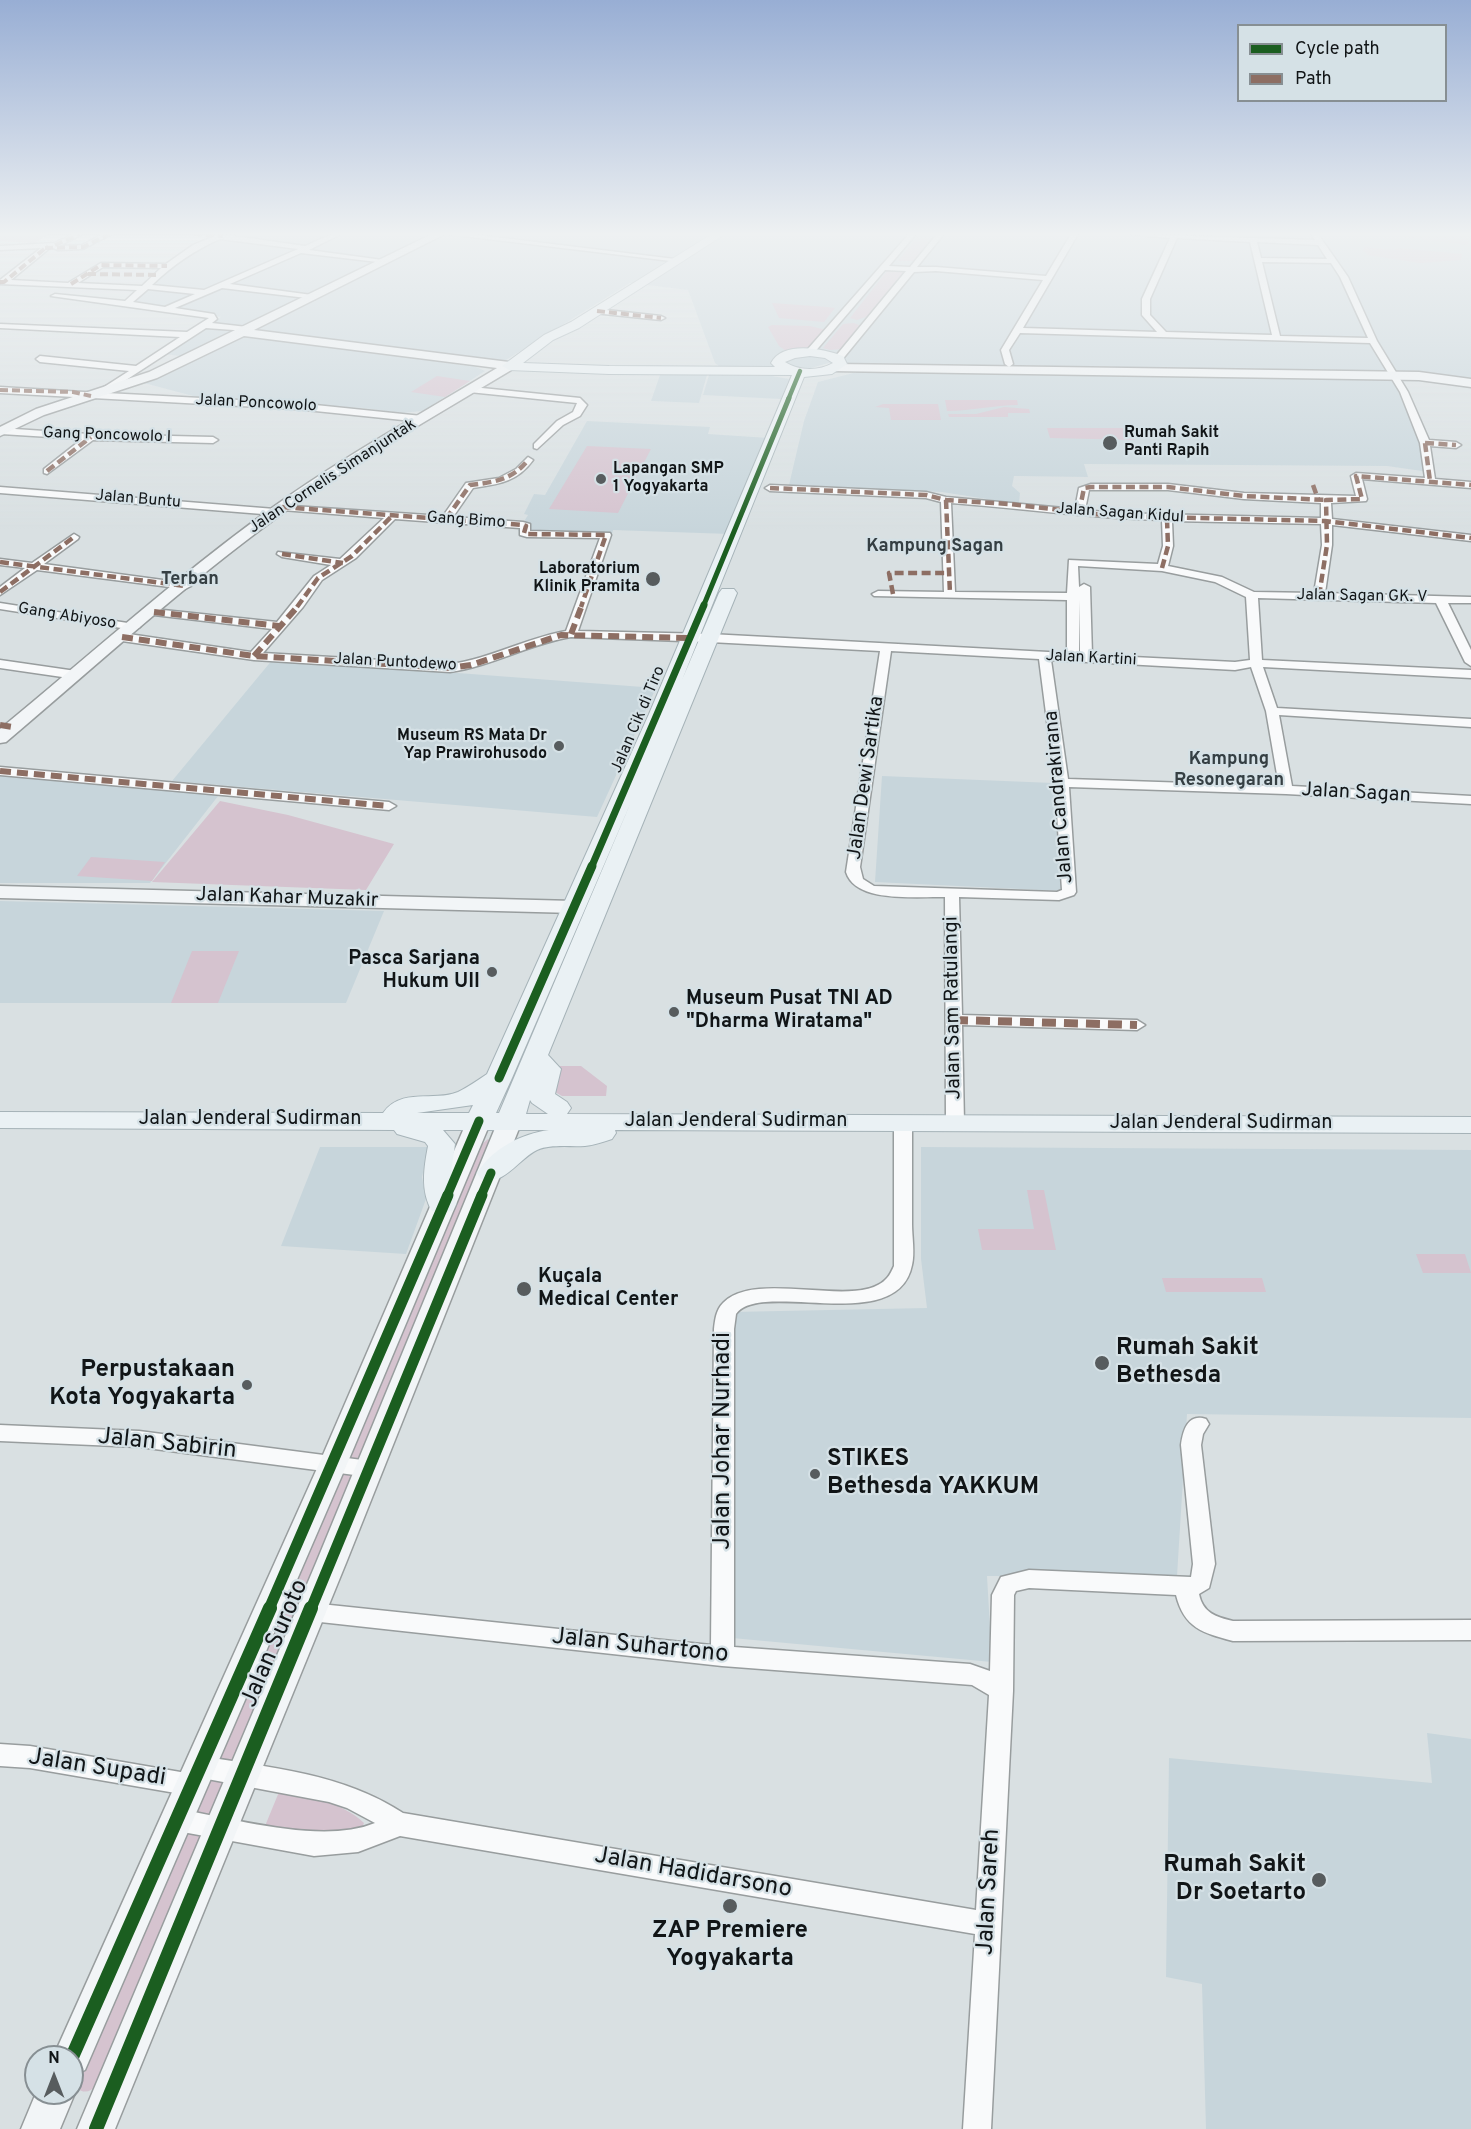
<!DOCTYPE html>
<html>
<head>
<meta charset="utf-8">
<style>
  body { margin:0 }
  #map { position:relative; width:1471px; height:2129px; overflow:hidden; background:#d9e0e2; font-family:Overpass,sans-serif }
  canvas { display:block }
  .legend { position:absolute; left:1237px; top:24px; width:210px; height:78px; box-sizing:border-box; background:#d5e1e6; border:2px solid #878f93; margin:0; padding:8px 10px; list-style:none; font-size:18px; color:#111517 }
  .legend li { display:flex; align-items:center; gap:12px; height:30px }
  .legend b { width:30px; border:2px solid #878f93 }
  .north { position:absolute; left:24px; top:2045px; width:60px; height:60px; box-sizing:border-box; background:#d5e1e6; border:2px solid #878f93; border-radius:50%; rotate:0deg; font-size:16px; font-weight:700; line-height:24px; text-align:center; color:#111517 }
  .north::after { content:''; display:block; margin:auto; width:21px; height:27px; background:#575c5e; clip-path:polygon(50% 0,100% 100%,50% 72%,0 100%) }
</style>
</head>
<body>
<div id="map">
<canvas width="1471" height="2129"></canvas>
<ul class="legend">
<li><b style="height:8px;background:#1b5e20"></b>Cycle path</li>
<li><b style="height:8px;background:#8d6e63"></b>Path</li>
</ul>
<div class="north">N</div>
</div>
<script>
const g = document.querySelector('canvas').getContext('2d');
g.lineJoin = 'round';
function fillPath(path, color) { g.fillStyle = color; g.fill(path, 'evenodd'); }
function trace(path, color, width, dash) { g.strokeStyle = color; g.lineWidth = width; g.lineCap = dash ? 'butt' : 'round'; g.setLineDash(dash || []); g.stroke(path); }
function label(font, color, halo, rows, align = 'center') {
  g.font = font + ' Overpass,sans-serif'; g.lineWidth = 4.5; g.setLineDash([]); g.textBaseline = 'middle'; g.strokeStyle = halo; g.fillStyle = color; for (const [text, x, y, turn = 0] of rows) {
    g.save(); g.translate(x, y); g.rotate((+turn || 0) * Math.PI / 180); g.textAlign = isNaN(turn) ? turn : align; if (halo) g.strokeText(text, 0, 0); g.fillText(text, 0, 0); g.restore();
  }
}
fillPath(new Path2D(`
  M230,234H1471V379L1410,371L829,363L811,368L720,367L715,363L688,290L630,283L506,360L496,361L358,343L346,349L476,367L485,371L423,411L401,413L363,408L197,397L144,383L195,358L164,354L221,317L131,304L170,266L203,246Z
  M861,371L1394,380L1414,423L1429,472L1387,466L1084,464L1088,477L1014,476L1012,486L1020,493L1019,504L942,492L789,485L804,421L818,382Z
  M660,375H707L699,403L651,401Z
  M709,375L772,376L789,379L781,399L703,395Z
  M587,421L710,427L708,434L769,438L730,534L613,530L612,534L518,531L528,515L524,514L534,494L545,495Z
  M273,659L656,688L597,817L172,781Z
  M0,776L222,791L150,883H0Z
  M882,776L1053,783L1062,891L875,882Z
  M0,901L384,911L346,1003H0Z
  M320,1147H429L422,1177L426,1199L406,1254L281,1246Z
  M921,1147L1471,1150V1418L1187,1414L1177,1576H987L992,1662L732,1638V1312L927,1308L921,1259Z
  M1427,1733L1471,1739V2129H1206L1202,1984L1166,1977L1169,1758L1432,1783Z`), '#c7d5db');
fillPath(new Path2D(`
  M0,234H48L35,243L0,241Z
  M1378,234H1461L1467,237L1468,245Z
  M926,237L933,239L915,261H898L916,238Z
  M1364,247L1394,250L1400,248L1462,254L1461,260L1420,263L1367,255V253L1363,251Z
  M897,270L904,272L866,317L857,320L850,318L887,271Z
  M772,303L827,307L835,308L824,322L779,318Z
  M854,323L861,326L842,349L830,350L823,348L843,324Z
  M772,325L810,326L826,330L808,348L786,351L779,346L768,327Z
  M437,376L470,381L445,397L411,392Z
  M945,400H1017L1018,405C994,405 972,411 947,411Z
  M883,404H938L941,420H891L889,408L875,407Z
  M1004,407L1029,409L1030,413H1008V417H949L948,414H976Z
  M1047,428H1129L1135,440L1050,438Z
  M587,446L651,449L618,513L549,509Z
  M220,801L288,815L394,844L366,890L152,882Z
  M91,857L165,862L152,881L77,876Z
  M192,951H239L218,1003H171Z
  M560,1066H581L607,1086L606,1096H562L555,1092Z
  M488,1139L492,1143L97,2086C89,2092 85,2094 76,2088L74,2081L481,1145Z
  M1027,1190H1044L1056,1250H982L978,1229H1034Z
  M1416,1254H1465L1471,1273H1423Z
  M1162,1278H1262L1266,1292H1166Z
  M279,1792C309,1798 341,1801 364,1823L362,1828L325,1835L265,1826Z`), '#d5c3cf');
const street = new Path2D(`
  M74,234H83L59,246L82,245L103,234H112L83,249L58,250L51,247L11,280L68,283L101,263L166,264L193,245L220,234L305,246L332,234H341L309,250L390,261L386,263L301,253L230,284L312,295H315V299L222,288L175,308L214,314L217,319L212,323L247,327L251,329L247,331L206,328L106,393L296,403L422,416L427,419L422,422L296,409L0,393V387L101,393V389L129,371L40,362L36,359L40,356L136,366L180,337L0,328V324L187,332L209,318L51,296L55,294L125,301L137,290L0,284V280L41,248L0,250V246L54,243ZM220,239L298,249L204,290L152,285C173,265 193,251 220,239ZM103,267L161,268L142,286L78,283ZM148,289L195,294L165,307L133,302Z
  M446,234H470L683,260L679,262Z
  M909,234H916L889,266L910,267L937,234H944L917,267H936L1046,276L1071,234H1078L1023,328L1157,332L1142,315V299L1170,238L1128,234L1315,240L1311,234H1318L1348,277L1377,341L1408,392L1429,440L1456,442L1461,445L1456,448L1430,446L1435,479L1471,482V488L1362,479L1367,499L1366,501L1331,503L1332,519L1471,535V541L1332,525V545L1325,593L1471,597V603H1448L1471,650V666L1465,662L1436,603L1258,598L1262,660L1471,670V678L1263,667L1277,708L1471,719V727L1279,715L1292,786L1471,796V804L1286,794L1069,787L1076,892L1074,895L1059,900L959,897L962,1015L1137,1020L1145,1025L1137,1030L962,1025L964,1123L961,1127H949L946,1123L945,897C917,896 856,904 846,872L880,651L710,642L571,637C529,644 492,666 450,672L254,660L122,641L116,637L122,633L251,652L272,629L154,615L148,612L154,609L277,622L314,576L331,565L282,557L277,554L278,552L340,559L384,518L282,510L277,507L278,505L443,516L466,483L499,478L516,469L528,457L533,460C517,482 499,484 473,488L453,517L523,522L530,524V531L610,533L611,535L578,631L710,634L1067,653V600L874,596L872,594L878,591L944,592L941,502L926,498L770,491L765,488L770,485L926,492L946,497L1075,509L1079,488L1091,484H1168L1244,493L1356,496L1351,476L1356,473L1425,478L1420,443L1400,392L1370,343L1020,333L1009,350L1013,364L1009,367L1005,364L1001,350L1043,280L936,271L914,272L841,361H835V357L906,271L885,270L813,354H807V350ZM1177,238L1250,242L1272,335L1166,332L1150,315V299ZM1257,242L1318,245L1327,259L1261,258ZM1262,262L1331,263L1340,277L1368,338L1280,336ZM1089,490H1168L1244,499L1321,503V518L1113,513L1085,510ZM951,503C1022,508 1091,519 1162,520L1163,546L1158,564L1069,560L1067,593L955,592ZM395,519L520,528V535L527,537L600,538L566,631C526,638 490,659 450,664L263,653L303,607L322,580L356,558ZM1172,521L1321,524L1322,545L1314,593L1254,592L1222,577L1168,566L1173,546ZM1078,566L1162,571L1215,582L1246,597L1250,660L1235,662L1092,655L1090,587L1084,584L1079,587ZM1079,600L1080,654H1079ZM891,651L1039,659L1055,783L1062,890L1057,892L874,886L863,879L860,867ZM1051,660L1235,670L1251,667L1266,711L1279,786L1068,779Z
  M597,309L661,316L665,318L661,320L594,313L593,311Z
  M472,387L580,398L587,405L580,416L563,425L537,449L534,448V444L557,421L573,412L577,403L469,392V388Z
  M0,428L89,434L213,437L218,440L213,443L93,440L47,474L44,473V469L82,439L1,434Z
  M0,487L275,509L280,512L275,515L0,493Z
  M74,534L79,537L78,539L44,564L185,583L191,586L185,589L37,570L0,595V587L25,568L0,565V559L32,563Z
  M0,603L134,624L140,627L134,630L0,609Z
  M0,660L76,671L82,675L76,679L0,668Z
  M0,767L389,802L396,806L389,810L0,775Z
  M903,1118L909,1119L912,1123C912,1157 912,1190 912,1224C912,1237 915,1253 912,1265C898,1337 761,1279 736,1314L734,1329V1647L970,1664L990,1671L992,1595L1001,1577L1029,1570L1191,1577L1193,1564L1181,1445C1183,1430 1188,1413 1206,1419L1209,1424L1203,1434L1201,1445L1215,1564L1209,1588L1199,1594C1203,1613 1216,1617 1233,1621L1471,1620V1640L1233,1641C1203,1633 1184,1628 1176,1595L1029,1588L1016,1591L1014,1595L1013,1691L991,2129H963L975,1934L400,1836L358,1852L314,1856L177,1831L168,1828L165,1820L168,1812L177,1809C233,1818 322,1845 375,1823L347,1808L329,1802L202,1778L205,1785L202,1793L193,1796L30,1768L0,1766V1744L30,1746L192,1774L189,1767L192,1759L201,1756C271,1768 342,1773 403,1813L976,1910L989,1695L972,1685L722,1666L311,1621L303,1619L300,1612L303,1605L311,1603L711,1645L714,1329C715,1320 716,1310 723,1303C756,1268 859,1311 887,1278C890,1275 892,1270 894,1266V1123L897,1119Z
  M0,1425L139,1431L370,1461L377,1463L381,1469L377,1475L370,1477L139,1447L0,1441Z`);
const secondary = new Path2D(`
  M432,234H445L254,330L509,362L513,363V369C435,416 353,462 279,516C184,585 96,666 6,742L0,743V729C89,656 175,578 269,510C341,458 421,414 497,368L244,336L157,378L44,415L0,436V427L36,409L149,372Z
  M836,364L1419,372L1471,379V387L1419,380L832,371V365Z
  M0,886L574,901L581,903L584,907L581,911L574,913L0,898Z
  M479,1114L487,1116L491,1121L347,1464L85,2070L72,2076V2057H53L59,2044L319,1464L467,1121L471,1116Z
  M510,1114L518,1116L522,1121L346,1563L115,2129H77L316,1563L498,1121L502,1116Z
  M72,2085L75,2093L60,2129H21L36,2093H72Z`);
const primary = new Path2D(`
  M712,234H725L579,328L553,340L523,363L609,366L775,367L771,363C783,340 824,349 843,356L847,364L832,374L804,377L682,680L719,593L722,589H734L737,593L548,1055L561,1069L555,1094L567,1102L571,1108L567,1114L1471,1117V1133L615,1130L616,1133L612,1139C603,1142 594,1145 585,1146C569,1147 551,1144 537,1150C517,1160 505,1186 481,1179L477,1173C493,1148 521,1134 549,1130H443L455,1144L451,1173L456,1204L452,1211L442,1213L432,1211C420,1191 424,1167 428,1146L425,1142L397,1134L394,1130L0,1128V1112L383,1113C401,1087 434,1102 458,1092C468,1087 478,1080 487,1074L649,714L792,375L609,374L509,370L502,366L544,335L571,322ZM810,356L825,358L833,363C819,371 799,371 785,362L795,358ZM631,802L499,1113H496L512,1078ZM530,1100L532,1103L548,1114H526ZM473,1105L469,1113H417Z`);
trace(street, '#989d9e', 3);
trace(secondary, '#989d9e', 3);
trace(primary, '#a6b3b8', 2);
fillPath(street, '#f9fafb');
fillPath(secondary, '#f2f5f7');
fillPath(primary, '#eaf1f4');
trace(new Path2D(`
  M194,234L223,236
  M55,245L80,234
  M45,248L83,247L109,234
  M88,274L159,275
  M0,282H4L48,246
  M71,284L101,265L167,266
  M597,311L661,318
  M0,390L73,392L91,396`), '#8d6e63', 4, [8, 4]);
trace(new Path2D(`
  M1425,443L1430,481
  M1425,443L1456,445
  M47,471L91,437
  M1313,485L1318,499
  M770,488L926,495L946,500L1009,504L1113,516L1325,521L1471,538
  M946,500L950,594
  M282,507L523,525L526,526L524,533L527,534L606,535L581,607
  M1079,513L1084,488L1091,487H1168L1244,496L1326,500
  M446,519L470,485C495,482 512,480 528,460
  M282,554L343,563
  M0,562L185,586
  M1162,568L1168,546L1167,519
  M0,592L74,537
  M893,594L889,573H948
  M1319,596L1327,545L1326,500L1362,499L1356,476L1471,485
  M297,607L318,578L352,556L393,515`), '#8d6e63', 4.5, [9, 4.5]);
trace(new Path2D(`
  M154,612L279,626
  M571,634L582,605
  M122,637L254,656L450,668L471,665L561,635L690,638
  M254,656L299,605
  M0,725L12,727
  M0,771L389,806`), '#8d6e63', 6, [11, 6]);
trace(new Path2D(`
  M954,1020L1137,1025`), '#8d6e63', 8, [14, 8]);
trace(new Path2D(`
  M788,400L800,371`), '#1b5e20', 4.5);
trace(new Path2D(`
  M703,607L789,398`), '#1b5e20', 5);
trace(new Path2D(`
  M591,868L704,605`), '#1b5e20', 7);
trace(new Path2D(`
  M499,1078L592,866
  M447,1196L479,1121
  M481,1196L491,1173`), '#1b5e20', 9);
trace(new Path2D(`
  M269,1609L448,1195
  M311,1609L482,1195`), '#1b5e20', 11);
trace(new Path2D(`
  M72,2057L270,1608
  M96,2129L311,1608`), '#1b5e20', 14);
const sky = g.createLinearGradient(0, 0, 0, 532);
sky.addColorStop(0, '#98aed4');
sky.addColorStop(0.44, '#eef1f2');
sky.addColorStop(1, '#eef1f200');
g.fillStyle = sky;
g.fillRect(0, 0, 1471, 532);
for (const [x, y, r, color] of [
  [1110,443,8,"#575c5e"],
  [601,479,6,"#575c5e"],
  [653,579,8,"#575c5e"],
  [559,746,6,"#575c5e"],
  [492,972,6,"#575c5e"],
  [674,1012,6,"#575c5e"],
  [524,1289,8,"#575c5e"],
  [1102,1363,8,"#575c5e"],
  [247,1385,6,"#575c5e"],
  [815,1474,6,"#575c5e"],
  [1319,1880,8,"#575c5e"],
  [730,1906,8,"#575c5e"]
]) { const dot = new Path2D(); dot.arc(x, y, r, 0, 2 * Math.PI); g.fillStyle = color; g.fill(dot); trace(dot, '#d5e1e6', 2); }
label('16px', '#111517', '#d5e1e6', [
  ["Jalan Poncowolo",256,404,3],
  ["Gang Poncowolo I",107,436,2],
  ["Jalan Cornelis Simanjuntak",333,477,-33],
  ["Jalan Buntu",138,500,5],
  ["Jalan Sagan Kidul",1120,514,4],
  ["Gang Bimo",466,521,4],
  ["Jalan Sagan GK. V",1362,597,1],
  ["Gang Abiyoso",67,617,9],
  ["Jalan Kartini",1091,659,3],
  ["Jalan Puntodewo",395,663,3],
  ["Jalan Cik di Tiro",639,720,-67]
]);
label('bold 16px', '#111517', '#d5e1e6', [
  ["Rumah Sakit",1124,434],
  ["Panti Rapih",1124,452],
  ["Lapangan SMP",613,470],
  ["1 Yogyakarta",613,488],
  ["Laboratorium",640,570,"right"],
  ["Klinik Pramita",640,588,"right"],
  ["Museum RS Mata Dr",547,737,"right"],
  ["Yap Prawirohusodo",547,755,"right"]
], 'left');
label('bold 18px', '#353f43', '#d5e1e6', [
  ["Kampung Sagan",935,547],
  ["Kampung",1229,760],
  ["Resonegaran",1229,781]
]);
label('bold 18px', '#353f43', '#d5e1e6', [
  ["Terban",190,580]
]);
label('20px', '#111517', '#d5e1e6', [
  ["Jalan Dewi Sartika",867,778,-82],
  ["Jalan Sagan",1356,794,3],
  ["Jalan Candrakirana",1060,797,-95],
  ["Jalan Kahar Muzakir",287,899,2],
  ["Jalan Sam Ratulangi",954,1008,-91],
  ["Jalan Jenderal Sudirman",250,1120],
  ["Jalan Jenderal Sudirman",736,1122],
  ["Jalan Jenderal Sudirman",1221,1124]
]);
label('bold 20px', '#111517', '#d5e1e6', [
  ["Pasca Sarjana",480,960,"right"],
  ["Hukum UII",480,983,"right"],
  ["Museum Pusat TNI AD",686,1000],
  ["\"Dharma Wiratama\"",686,1023],
  ["Kuçala",538,1278],
  ["Medical Center",538,1301]
], 'left');
label('bold 24px', '#111517', '#d5e1e6', [
  ["Rumah Sakit",1116,1349],
  ["Bethesda",1116,1377],
  ["Perpustakaan",235,1371,"right"],
  ["Kota Yogyakarta",235,1399,"right"],
  ["STIKES",827,1460],
  ["Bethesda YAKKUM",827,1488],
  ["Rumah Sakit",1306,1866,"right"],
  ["Dr Soetarto",1306,1894,"right"],
  ["ZAP Premiere",730,1932,"center"],
  ["Yogyakarta",730,1960,"center"]
], 'left');
label('24px', '#111517', '#d5e1e6', [
  ["Jalan Johar Nurhadi",724,1441,-90],
  ["Jalan Sabirin",167,1445,6],
  ["Jalan Suroto",276,1644,-67],
  ["Jalan Suhartono",640,1647,6],
  ["Jalan Supadi",97,1769,9],
  ["Jalan Hadidarsono",693,1874,10],
  ["Jalan Sareh",990,1892,-87]
]);
</script>
</body>
</html>
